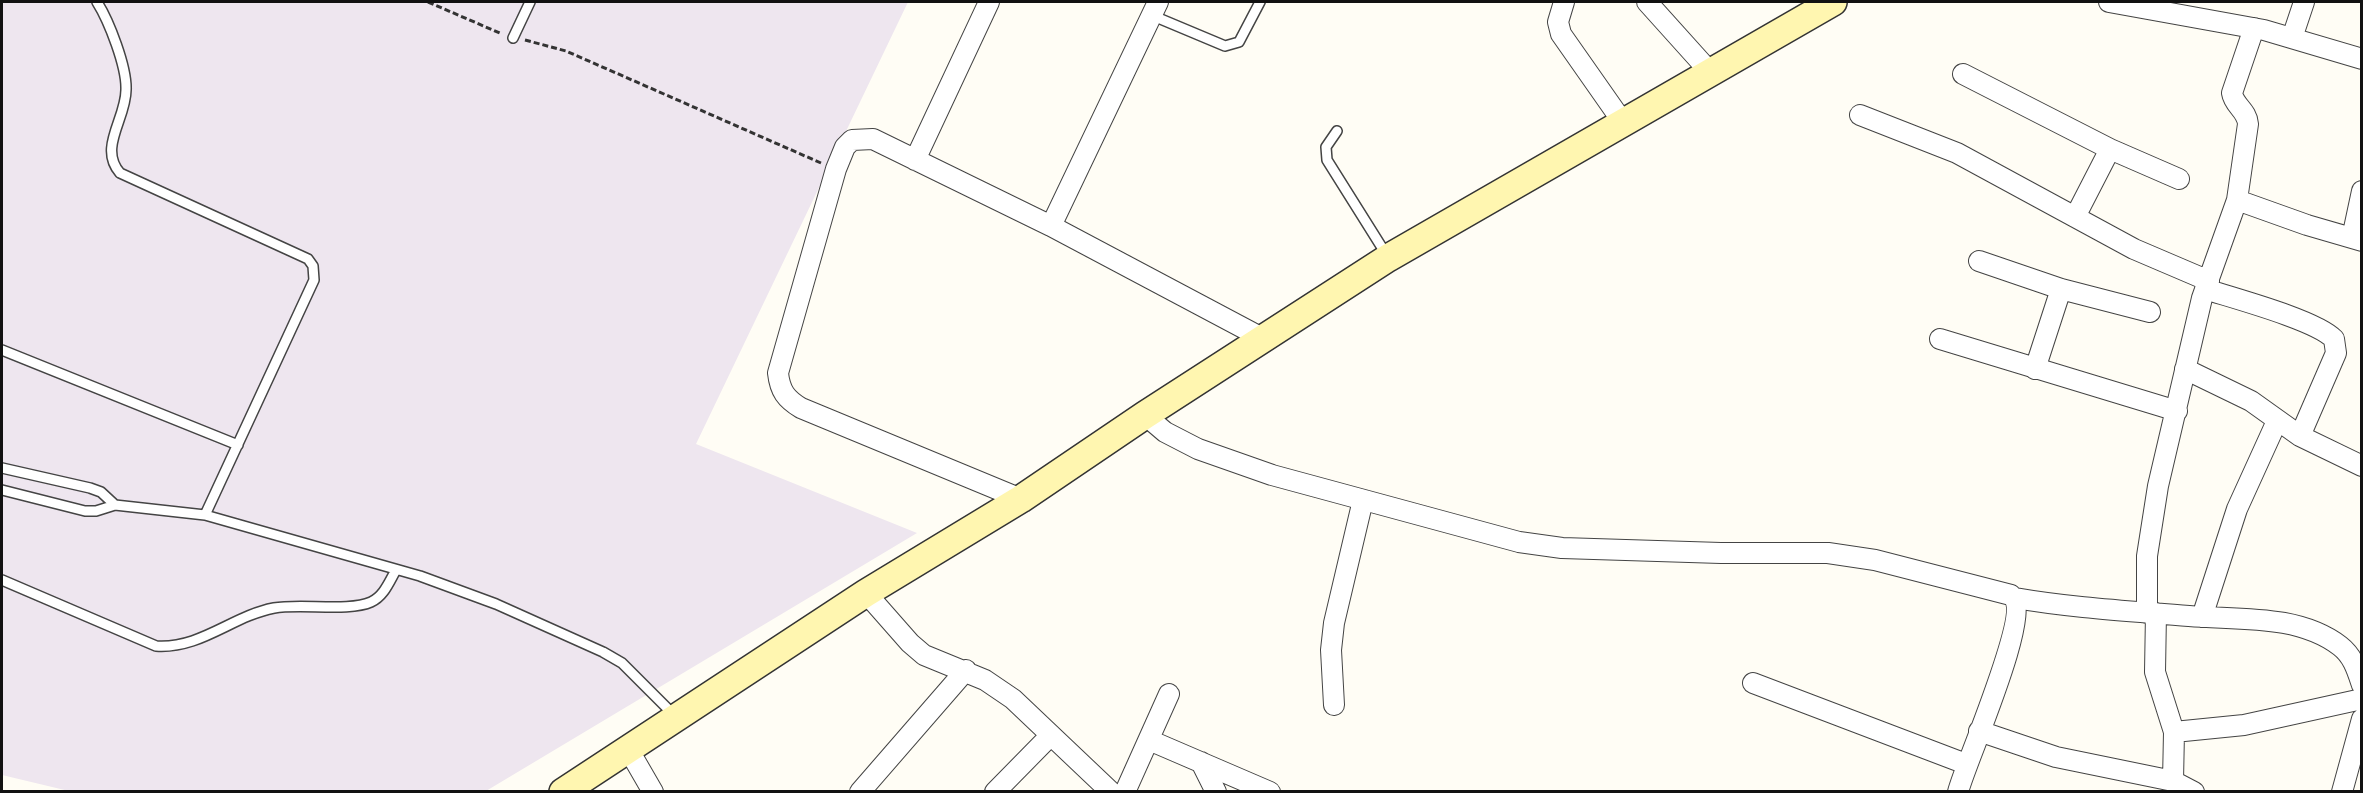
<!DOCTYPE html>
<html>
<head>
<meta charset="utf-8">
<style>
  body { margin:0 }
  #map { position:relative; width:2363px; height:793px; overflow:hidden; background:#fffdf5; font-family:Merriweather,serif }
  canvas { display:block }
  .frame { position:absolute; inset:0; border:3px solid #111; pointer-events:none }
</style>
</head>
<body>
<div id="map">
<canvas width="2363" height="793"></canvas>
<div class="frame"></div>
</div>
<script>
const g = document.querySelector('canvas').getContext('2d');
g.lineJoin = 'round';
function fillPath(path, color) { g.fillStyle = color; g.fill(path, 'evenodd'); }
function trace(path, color, width, dash) { g.strokeStyle = color; g.lineWidth = width; g.lineCap = dash ? 'butt' : 'round'; g.setLineDash(dash || []); g.stroke(path); }
fillPath(new Path2D(`
  M2,2H908L696,444L917,533L486,791L73,792L2,775Z`), '#eee6ef');
const lane = new Path2D(`
  M97,2C109,21 127,67 126,90C126,119 98,148 120,173L308,259L313,266L314,280L205,515
  M1151,15L1225,46L1239,42L1260,2
  M513,38L530,2
  M1337,131L1326,147L1327,160L1386,254
  M2,350L238,445
  M2,468L90,488L101,492L115,505
  M2,490L85,511H96L115,505L205,515L420,576L496,604L603,652L622,663L675,716
  M2,580L156,646C201,649 232,616 274,608C300,603 349,612 371,602C384,596 389,582 396,570`);
const street = new Path2D(`
  M1564,2L1558,22L1561,34L1622,121
  M1647,2L1710,72
  M2109,2L2264,30L2362,59
  M2292,38L2304,2
  M1963,74L2110,149L2179,179
  M1860,115L1957,153L2134,249L2209,281
  M915,160L989,2
  M2237,200L2307,225L2362,241
  M2075,217L2110,149
  M1051,226L1158,2
  M2352,238L2362,191
  M1979,261L2061,289L2150,312
  M2205,289C2233,298 2316,320 2334,339L2336,353L2300,436
  M1940,339L2177,411
  M2035,369L2061,289
  M2185,369L2251,401L2300,436L2362,466
  M1145,415L1165,432L1198,449L1272,475L1519,542L1562,548L1721,553H1828L1875,560L2011,595C2034,612 1965,763 1958,792
  M1021,499L801,408C786,399 780,391 778,373L836,169L845,147L852,140L873,139L1051,226L1264,339
  M866,593L910,643L924,655L985,680L1013,699L1111,792
  M2015,598C2073,608 2130,611 2189,616C2238,620 2298,614 2340,646C2353,656 2357,670 2362,685
  M2147,613V556L2158,486L2202,298L2237,200L2248,124C2247,110 2234,106 2232,93L2254,28
  M2156,613L2155,672L2174,732L2173,781
  M2202,617L2237,509L2277,421
  M1753,683L1966,764
  M1334,705L1331,650L1334,623L1363,500
  M1979,731L2056,757L2173,781L2194,792
  M2174,732L2244,725L2362,699
  M1149,740L1270,792
  M627,747L653,792
  M1201,762L1216,792
  M860,792L966,670
  M995,792L1051,735
  M1125,792L1169,694
  M2342,792L2362,719`);
const secondary = new Path2D(`
  M563,792L866,593L1021,499L1145,415L1388,258L1833,2`);
trace(lane, '#444', 12);
trace(street, '#444', 22);
trace(secondary, '#333', 30);
trace(new Path2D(`
  M428,2L502,34
  M525,40L566,51L821,163`), '#333', 3, [6, 3]);
trace(lane, '#fff', 9);
trace(street, '#fff', 20);
trace(secondary, '#fff6b0', 27);
</script>
</body>
</html>
